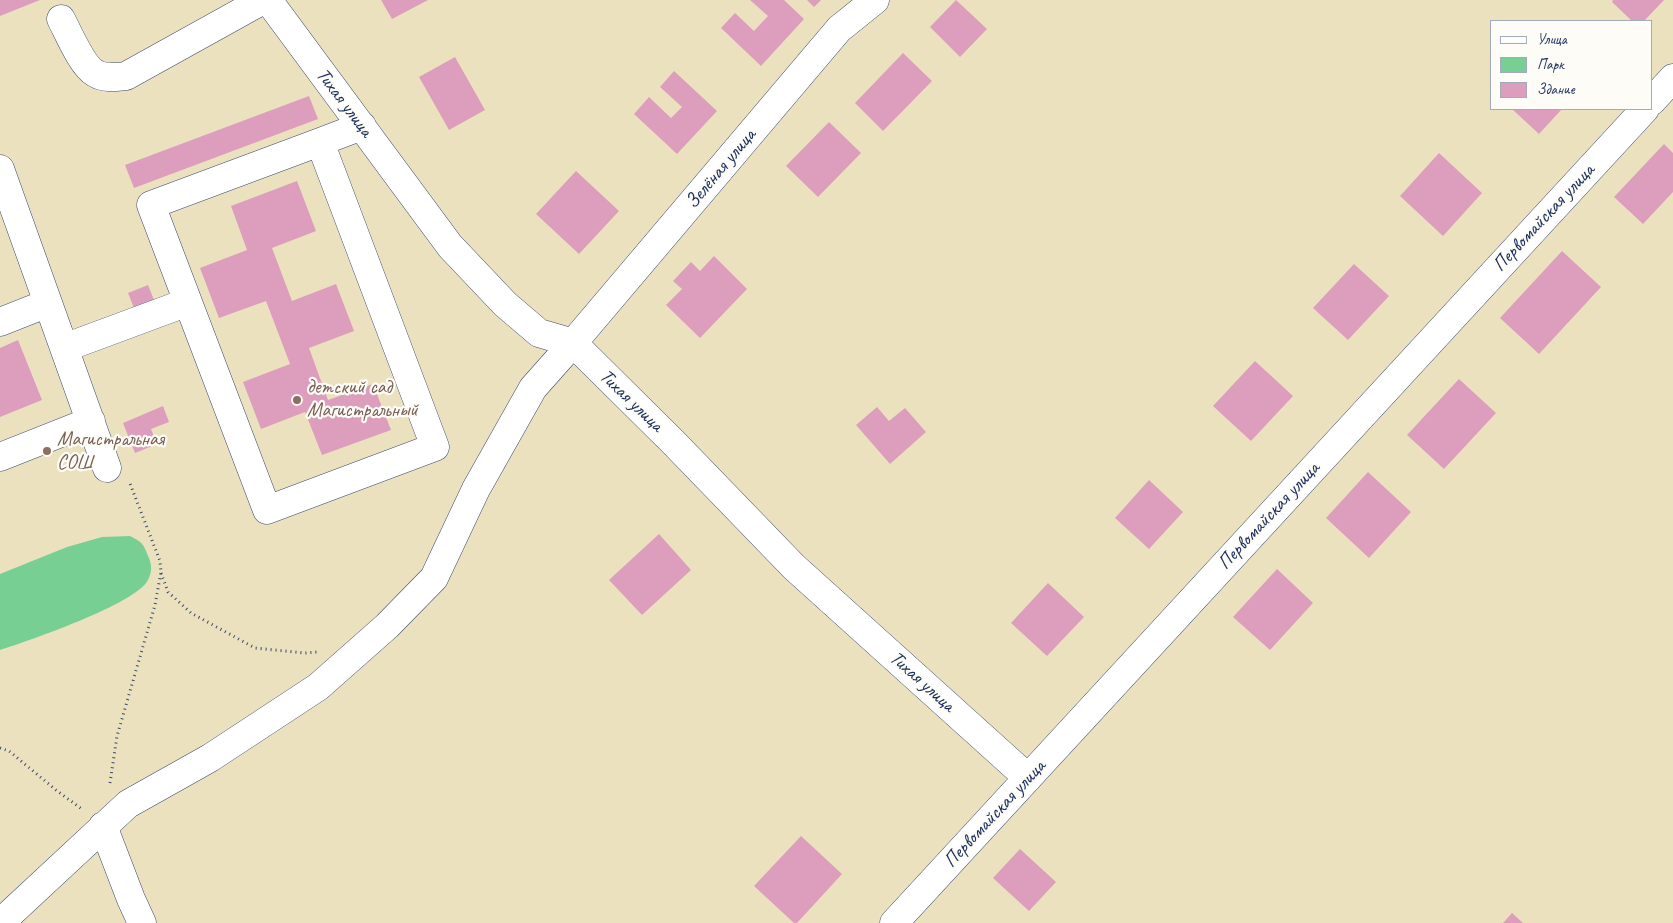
<!DOCTYPE html>
<html>
<head>
<meta charset="utf-8">
<style>
  body { margin:0 }
  #map { position:relative; width:1673px; height:923px; overflow:hidden; background:#ebe1bf; font-family:Caveat,sans-serif }
  canvas { display:block }
  .legend { position:absolute; left:1490px; top:20px; width:162px; height:90px; box-sizing:border-box; background:#fdfcf7; border:1px solid #a3aaba; margin:0; padding:6px 9px; list-style:none; font-size:15px; color:#1b2f5e }
  .legend li { display:flex; align-items:center; gap:10px; height:25px }
  .legend b { width:25px; border:1px solid #a3aaba }
</style>
</head>
<body>
<div id="map">
<canvas width="1673" height="923"></canvas>
<ul class="legend">
<li><b style="height:6px;background:#fff"></b>Улица</li>
<li><b style="height:14px;background:#78cf94"></b>Парк</li>
<li><b style="height:14px;background:#dd9ebd"></b>Здание</li>
</ul>
</div>
<script>
const g = document.querySelector('canvas').getContext('2d');
g.lineJoin = 'round';
function fillPath(path, color) { g.fillStyle = color; g.fill(path, 'evenodd'); }
function trace(path, color, width, dash) { g.strokeStyle = color; g.lineWidth = width; g.lineCap = dash ? 'butt' : 'round'; g.setLineDash(dash || []); g.stroke(path); }
function label(font, color, halo, rows, align = 'center') {
  g.font = font + ' Caveat,sans-serif'; g.lineWidth = 4.5; g.setLineDash([]); g.textBaseline = 'middle'; g.strokeStyle = halo; g.fillStyle = color; for (const [text, x, y, turn = 0] of rows) {
    g.save(); g.translate(x, y); g.rotate((+turn || 0) * Math.PI / 180); g.textAlign = isNaN(turn) ? turn : align; if (halo) g.strokeText(text, 0, 0); g.fillText(text, 0, 0); g.restore();
  }
}
fillPath(new Path2D(`
  M130,536C144,543 143,544 149,558C152,566 152,572 148,580C136,604 28,641 0,650V574L67,547L102,537Z`), '#78cf94');
fillPath(new Path2D(`
  M0,0H40L0,16Z
  M381,0H428L392,19Z
  M750,0H784L804,19L761,66L721,28L735,13L754,31L768,16Z
  M807,0H821L814,7Z
  M956,0L987,29L960,57L930,27Z
  M1613,0H1664L1644,21H1632L1612,2Z
  M903,53L932,81L883,131L855,103Z
  M455,57L485,110L449,130L419,77Z
  M674,71L717,111L677,154L634,114L649,97L671,118L682,107L660,87Z
  M309,96L318,119L134,188L125,165Z
  M1512,109H1562L1539,134Z
  M829,122L861,153L818,197L786,166Z
  M1664,144L1673,153V192L1643,224L1614,197Z
  M1439,153L1482,193L1443,236L1400,196Z
  M576,171L619,211L579,254L536,214Z
  M297,181L316,231L272,248L292,301L336,284L354,331L309,348L328,400L373,384L391,430L322,455L305,412L261,429L243,382L290,364L266,301L219,318L200,268L247,250L231,206Z
  M1562,251L1601,287L1539,354L1500,318Z
  M714,256L747,289L700,338L666,305L682,289L673,281L691,262L700,271Z
  M1354,264L1389,296L1348,340L1313,308Z
  M148,285L156,305L136,313L128,293Z
  M18,340L42,400L0,417V348Z
  M1255,361L1293,396L1251,441L1213,406Z
  M1459,379L1496,413L1444,469L1407,435Z
  M163,406L169,422L151,429L157,444L135,453L123,423Z
  M877,407L889,421L905,408L926,432L890,464L856,425Z
  M1368,472L1411,512L1369,558L1326,518Z
  M1149,480L1183,512L1149,549L1115,518Z
  M659,534L691,570L642,615L609,580Z
  M1277,569L1313,603L1270,650L1233,617Z
  M1048,583L1084,617L1047,656L1011,623Z
  M801,836L842,874L797,923H794L754,886Z
  M1020,849L1056,882L1029,911L993,878Z
  M1512,913L1523,923H1503Z`), '#dd9ebd');
const minor = new Path2D(`
  M268,0L450,246L505,304L539,333L573,343L673,442L794,567L1028,778
  M61,19C68,32 82,66 95,73C104,79 116,77 126,76L263,0
  M1652,101L1673,78
  M320,142L435,447L267,510L151,205L320,142L362,126
  M0,169L107,468
  M0,322L48,303
  M64,348L188,302
  M0,457L91,421
  M103,826L131,899L142,923
  M0,923L128,804L210,758L318,687L387,626L434,578L476,489L533,388L573,343L839,29L875,0
  M894,923L1645,109`);
trace(minor, '#3a4a6d', 29);
trace(new Path2D(`
  M161,573L168,592L191,613L255,648L305,653L317,652
  M0,748L9,751L56,790L83,810
  M110,783L117,736L155,605L161,572L160,561L129,481`), '#3a4a6d', 3, [1, 4]);
trace(minor, '#fff', 28);
for (const [x, y, r, color] of [
  [297,400,5,"#8d6e63"],
  [47,451,5,"#8d6e63"]
]) { const dot = new Path2D(); dot.arc(x, y, r, 0, 2 * Math.PI); g.fillStyle = color; g.fill(dot); trace(dot, '#fdfcf7', 2); }
label('20px', '#1b2f5e', '#fdfcf7', [
  ["Тихая улица",344,103,53],
  ["Зелёная улица",721,169,-50],
  ["Первомайская улица",1544,218,-47],
  ["Тихая улица",631,401,44],
  ["Первомайская улица",1269,516,-47],
  ["Тихая улица",922,682,42],
  ["Первомайская улица",995,814,-47]
]);
label('20px', '#785e54', '#fdfcf7', [
  ["детский сад",307,388],
  ["Магистральный",307,411],
  ["Магистральная",57,440],
  ["СОШ",57,463]
], 'left');
</script>
</body>
</html>
